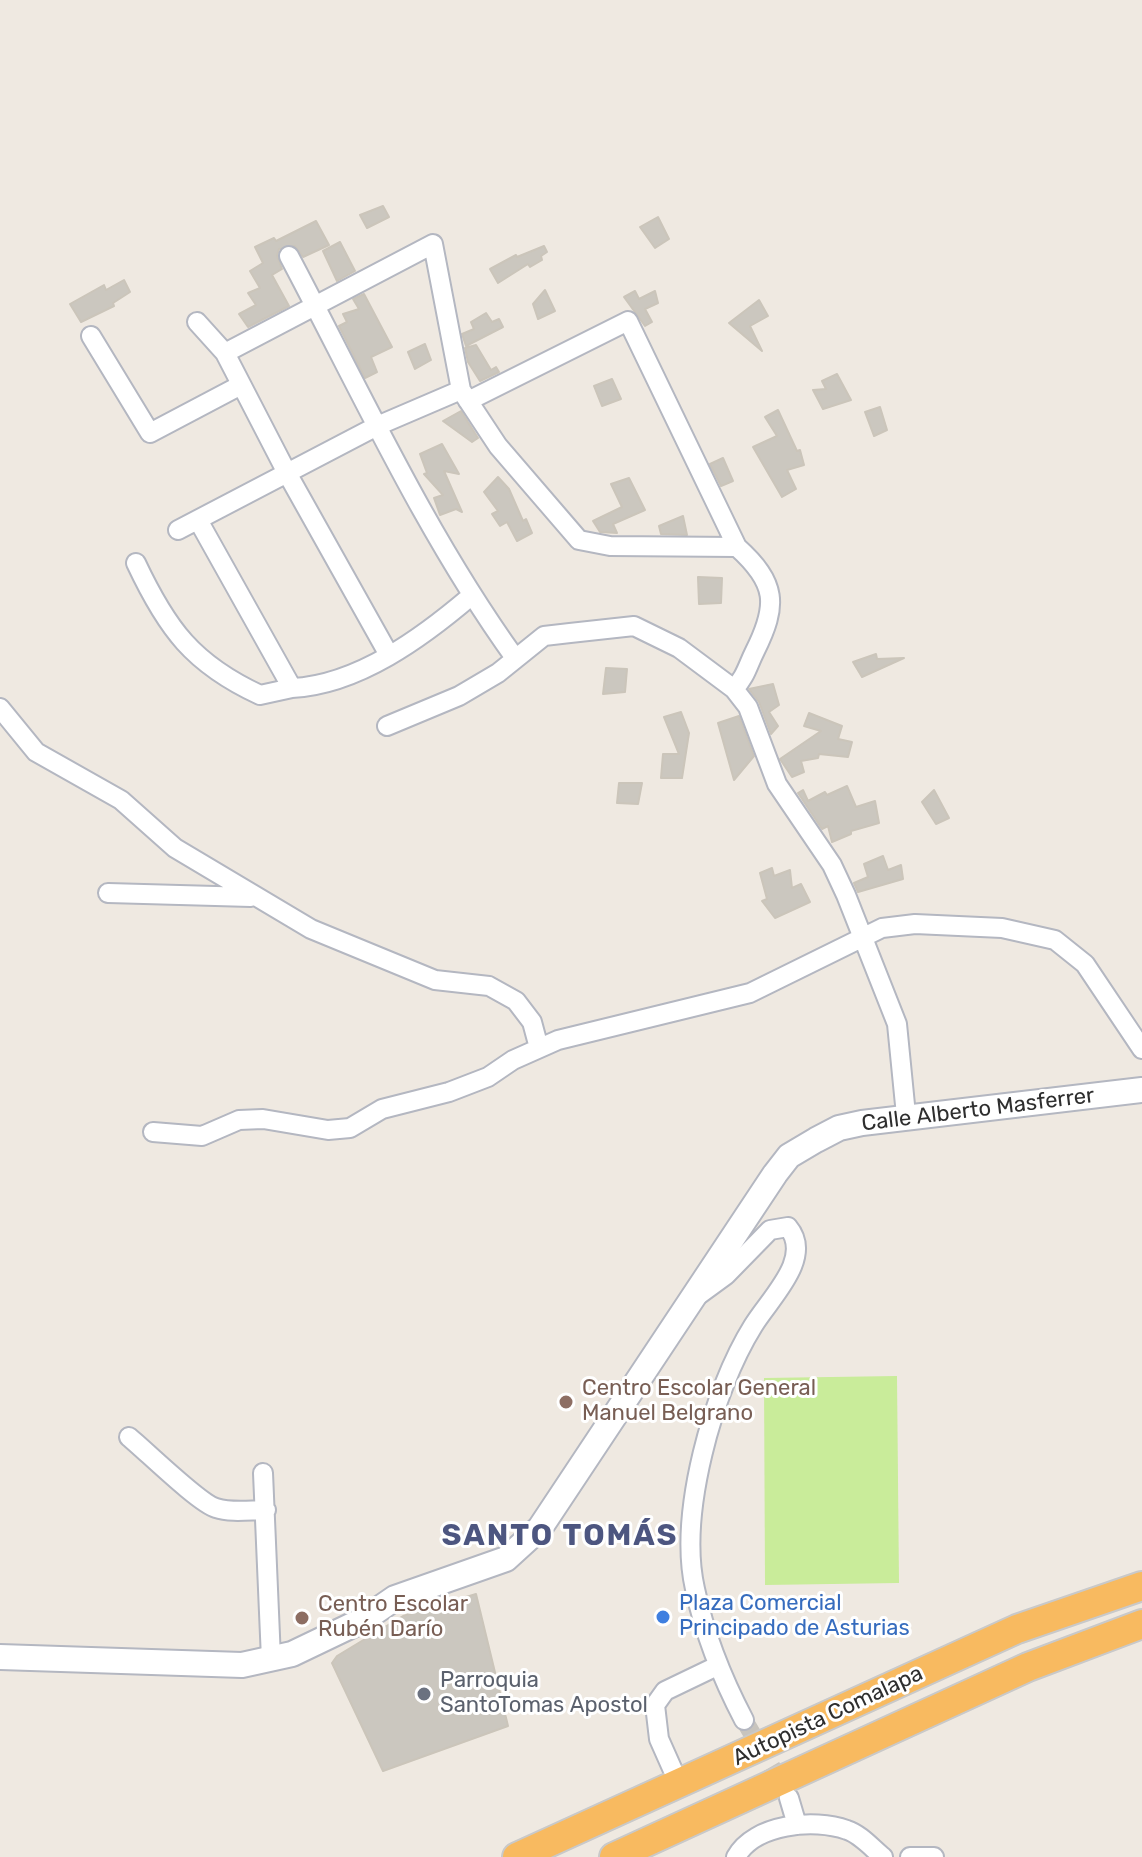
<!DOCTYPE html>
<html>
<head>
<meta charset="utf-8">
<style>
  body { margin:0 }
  canvas { display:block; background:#efe9e1 }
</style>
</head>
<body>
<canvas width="1142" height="1857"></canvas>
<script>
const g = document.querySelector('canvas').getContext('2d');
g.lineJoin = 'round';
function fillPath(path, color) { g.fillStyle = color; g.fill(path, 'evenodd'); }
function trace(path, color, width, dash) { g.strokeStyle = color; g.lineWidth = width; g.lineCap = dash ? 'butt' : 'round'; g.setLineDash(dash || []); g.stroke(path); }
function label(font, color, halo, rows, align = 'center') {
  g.font = font + ' Rubik,sans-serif'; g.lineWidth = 6; g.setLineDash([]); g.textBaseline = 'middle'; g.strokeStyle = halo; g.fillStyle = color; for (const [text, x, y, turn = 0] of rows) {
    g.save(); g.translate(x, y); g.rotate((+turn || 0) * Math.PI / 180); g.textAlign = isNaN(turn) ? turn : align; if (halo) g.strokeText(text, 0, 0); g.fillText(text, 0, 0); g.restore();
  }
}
fillPath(new Path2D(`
  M897,1376L899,1583L765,1585L764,1378Z`), '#c9ec9a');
const building = new Path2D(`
  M383,206L389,217L367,228L360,215Z
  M658,217L669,239L655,248L640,227Z
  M316,221L329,245L303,257L295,246L279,249L277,256L282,269L272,275L289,306L248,327L239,314L256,305L248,293L260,288L250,271L263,263L255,247L274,238L276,241Z
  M340,242L355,271L337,281L323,251Z
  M544,246L547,252L541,256L542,260L530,267L528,264L498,283L490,269L516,255L517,257Z
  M124,280L130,292L113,303L114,306L81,322L70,304L104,285L106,290Z
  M545,290L555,311L538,319L533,304Z
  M635,291L639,299L655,291L658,303L645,309L652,322L645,326L624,297Z
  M364,294L392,347L371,357L377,372L365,378L339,326L347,322L343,314L359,309L353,299Z
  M759,300L768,316L750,326L762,351L729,323Z
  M486,313L492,322L499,319L503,327L466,346L462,334L474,329L471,322Z
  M425,344L431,360L415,369L408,352Z
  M476,345L491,370L496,367L499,372L480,381L468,362L465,348Z
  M837,374L851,400L823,409L813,390L826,389L822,381Z
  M612,379L621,399L602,406L594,386Z
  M880,407L887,430L874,436L865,412Z
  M778,410L797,451L800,450L804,465L787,470L796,489L782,497L753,447L777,436L765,417Z
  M461,411L478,438L472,442L443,421Z
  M442,444L459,474L444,471L462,512L456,509L440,515L434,498L443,495L424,474L427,473L420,454Z
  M723,458L733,481L721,486L710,464Z
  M498,477L509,489L523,521L526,519L532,533L517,541L507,522L500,526L492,514L498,511L484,492Z
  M629,478L645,510L613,524L617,533L600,532L593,521L622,507L611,484Z
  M683,516L687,535L661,534L659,526Z
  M698,577L722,578L721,603L699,604Z
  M876,654L877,659L904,658L862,677L853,662Z
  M606,668L627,669L625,692L603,694Z
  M773,684L779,705L769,712L778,726L771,734L759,702L749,689Z
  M681,712L689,733L682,778H661L663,754H679L664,717Z
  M809,713L842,726L838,739L852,742L848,757L819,754L818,758L801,761L804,772L792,777L780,759L821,731L804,726Z
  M739,716L754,756L734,780L718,723Z
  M619,783H642L638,804L617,803Z
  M847,786L856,807L875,801L879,823L851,831V834L832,842L828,826L822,829L798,793L803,790L808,801L825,792L827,795Z
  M934,790L949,818L936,824L922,802Z
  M883,856L888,870L901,865L903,879L858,892L854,883L868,877L864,864Z
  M772,868L774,876L790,870L792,888L801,884L810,902L775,918L762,901L767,899L760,873Z
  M476,1594L508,1726L383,1771L332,1663L337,1656L403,1616Z`);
fillPath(building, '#cbc7bf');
trace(building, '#cbc5ba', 2);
trace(new Path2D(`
  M744,1720L784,1788`), '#c8c4bd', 18, [18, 9]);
const minor = new Path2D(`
  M289,256C361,392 425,533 515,658
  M197,322L225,353L287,473L389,655
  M91,336L150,433L241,385
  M225,353L433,244L461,390
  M468,401L628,321L737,547
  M198,520L292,688C358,685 423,637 471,596
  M178,530L377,426L461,390L498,446L579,540L610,546L737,547C777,583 778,605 755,651C747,667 746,676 734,689
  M136,563C167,629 193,664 260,695L292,688
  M0,708L36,752L121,800L175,848L311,929L435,980L489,986L516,1001L532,1022L539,1048
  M387,726L459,696L498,673L544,636L570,633L634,626L679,648L734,689L748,707L777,784L832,865L846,895L897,1024L906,1115
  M108,893L251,897
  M153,1132L202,1136L239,1120L263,1119L328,1130L350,1128L382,1109L449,1092L488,1077L513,1060L558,1040L750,993L882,928L915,924L1002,928L1055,940L1085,964L1142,1049
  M700,1294L726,1275L770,1230L788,1227C814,1258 770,1298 753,1326C713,1390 678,1514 695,1589C705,1636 722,1678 744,1720
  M129,1437C146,1451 200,1504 216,1508C231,1513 250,1510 266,1510
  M263,1473L271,1659
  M679,1784L659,1739L655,1705L665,1691L717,1666
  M789,1798L797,1825
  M736,1857C754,1824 814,1818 847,1830C860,1834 872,1848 883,1857
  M910,1857H934`);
const secondary = new Path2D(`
  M0,1657L242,1665L292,1654L363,1620L395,1598L506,1559L540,1528L775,1174L789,1156L816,1140L839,1128L862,1123L1142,1090`);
const trunk = new Path2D(`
  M517,1857L1017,1629L1142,1586
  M614,1857L1028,1667L1142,1624`);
trace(minor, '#b4b7c1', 22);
trace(secondary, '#b4b7c1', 28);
trace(trunk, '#c9c9c9', 32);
trace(minor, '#fff', 18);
trace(secondary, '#fff', 24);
trace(trunk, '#f8ba60', 28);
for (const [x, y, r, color] of [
  [566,1402,8,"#8d6e63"],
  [663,1617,8,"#3f7fe0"],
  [302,1618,8,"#8d6e63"],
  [424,1694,8,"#6b7280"]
]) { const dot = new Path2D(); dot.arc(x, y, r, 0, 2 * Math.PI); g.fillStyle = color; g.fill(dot); trace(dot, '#fff', 3); }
label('22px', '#2e2e2e', '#fff', [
  ["Calle Alberto Masferrer",978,1110,-7],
  ["Autopista Comalapa",828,1716,-25]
]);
label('22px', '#785e54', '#fff', [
  ["Centro Escolar General",582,1389],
  ["Manuel Belgrano",582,1414],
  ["Centro Escolar",318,1605],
  ["Rubén Darío",318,1630]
], 'left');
label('22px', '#366cbe', '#fff', [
  ["Plaza Comercial",679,1604],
  ["Principado de Asturias",679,1629]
], 'left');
label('22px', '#5b616d', '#fff', [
  ["Parroquia",440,1681],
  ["SantoTomas Apostol",440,1706]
], 'left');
g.letterSpacing = '2px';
label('bold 30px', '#4d5680', '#fff', [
  ["SANTO TOMÁS",560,1536]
]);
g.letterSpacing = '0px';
</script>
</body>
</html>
